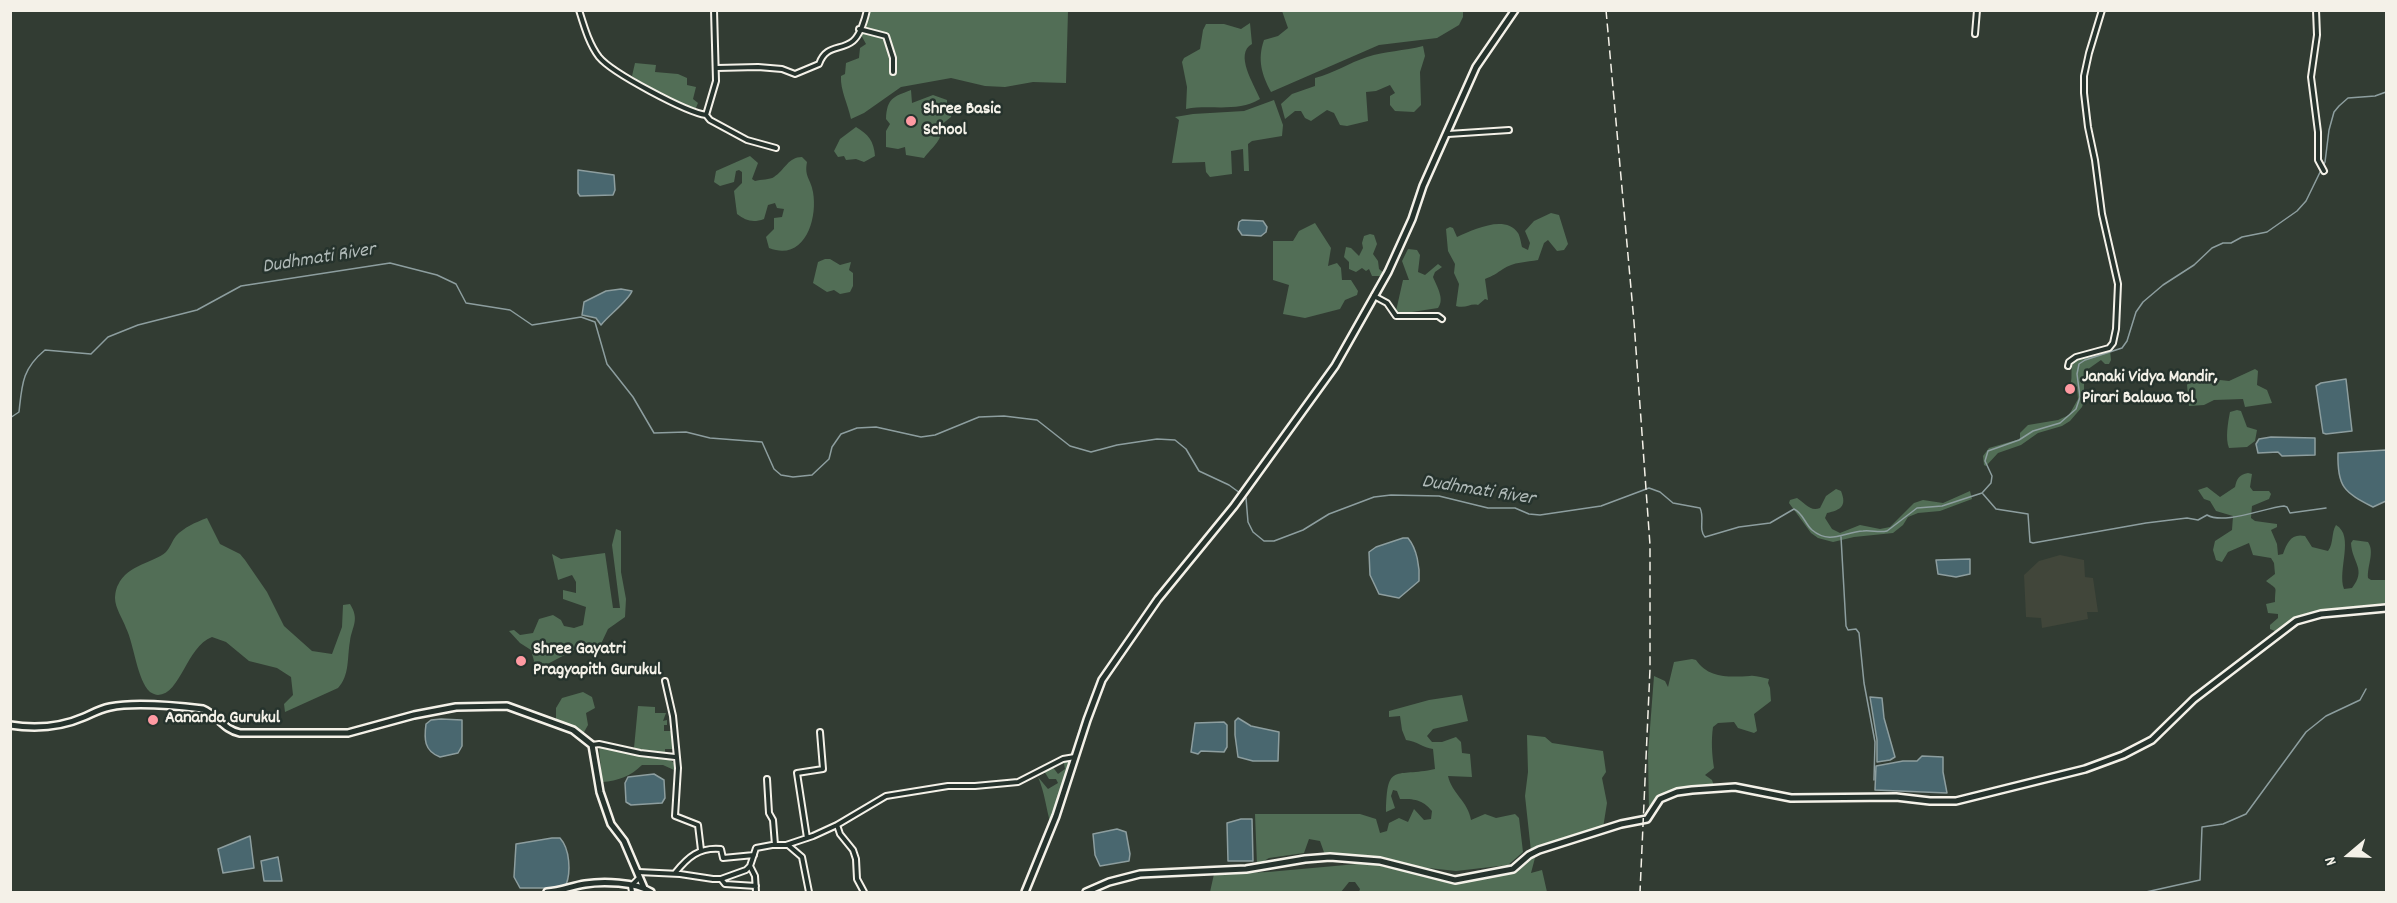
<!DOCTYPE html>
<html>
<head>
<meta charset="utf-8">
<style>
  body { margin:0 }
  #map { position:relative; width:2397px; height:903px; overflow:hidden; background:#323c33; font-family:Dekko,sans-serif }
  canvas { display:block }
  .frame { position:absolute; inset:0; border:12px solid #f4f1e8; pointer-events:none }
  .north { position:absolute; left:2319px; top:825px; width:60px; height:60px; -webkit-text-stroke:4px #26332d; paint-order:stroke; rotate:251deg; font-size:16px; font-weight:700; line-height:24px; text-align:center; color:#f4f1e8 }
  .north::after { content:''; display:block; margin:auto; width:21px; height:27px; background:#f4f1e8; clip-path:polygon(50% 0,100% 100%,50% 72%,0 100%) }
</style>
</head>
<body>
<div id="map">
<canvas width="2397" height="903"></canvas>
<div class="frame"></div>
<div class="north">N</div>
</div>
<script>
const g = document.querySelector('canvas').getContext('2d');
g.lineJoin = 'round';
function fillPath(path, color) { g.fillStyle = color; g.fill(path, 'evenodd'); }
function trace(path, color, width, dash) { g.strokeStyle = color; g.lineWidth = width; g.lineCap = dash ? 'butt' : 'round'; g.setLineDash(dash || []); g.stroke(path); }
function label(font, color, halo, rows, align = 'center') {
  g.font = font + ' Dekko,sans-serif'; g.lineWidth = 5; g.setLineDash([]); g.textBaseline = 'middle'; g.strokeStyle = halo; g.fillStyle = color; for (const [text, x, y, turn = 0] of rows) {
    g.save(); g.translate(x, y); g.rotate((+turn || 0) * Math.PI / 180); g.textAlign = isNaN(turn) ? turn : align; if (halo) g.strokeText(text, 0, 0); g.fillText(text, 0, 0); g.restore();
  }
}
fillPath(new Path2D(`
  M2060,555L2084,560L2085,577L2093,578L2098,612H2087L2088,619L2042,628L2041,618L2026,617L2024,575L2039,561Z`), '#41463a');
fillPath(new Path2D(`
  M870,11H1068L1066,83L1033,82L1005,87L985,86L951,78L901,87L864,113L851,119C848,104 840,90 841,76L845,74L846,63L859,58L860,48L866,44L860,33Z
  M1282,11L1463,10V17L1459,25L1437,38L1379,45L1271,92C1262,75 1257,60 1264,40L1278,36L1288,28Z
  M1250,23L1252,44C1234,54 1254,84 1260,99C1237,113 1210,104 1186,109L1187,87L1182,62L1184,58L1200,49L1203,30L1206,24H1224L1241,29Z
  M1423,46L1425,56L1420,72L1421,105L1414,112L1395,111L1390,105V96L1395,93L1390,85L1376,91L1366,92L1368,121L1347,126L1340,125L1334,113L1327,110L1311,121L1305,118L1301,111H1295L1285,119L1281,104L1292,94L1315,86V78C1334,73 1349,63 1367,57C1385,51 1404,51 1423,46Z
  M635,63L656,65L655,72L678,74L687,78V85L696,87L693,99L698,103L695,110C673,100 650,91 632,76Z
  M911,90L912,103L933,95L947,100V107L952,110L951,117L941,125C944,140 932,147 924,158L906,155L905,147L898,149L886,147V131L890,124L886,119C887,98 893,97 911,90Z
  M1274,100L1283,125L1282,136L1252,141L1248,144L1249,171H1244L1243,149L1231,151L1232,174L1210,177L1206,172L1205,162L1172,163L1179,120L1175,117L1193,114L1244,111Z
  M856,127C868,134 874,141 875,156L864,162L856,159L846,160L844,156L838,157L834,151L840,139Z
  M750,156L758,163L752,179L755,181C761,179 770,180 774,177C785,170 788,157 802,157L807,162C804,177 811,179 813,192C818,220 804,262 769,248L766,237L774,229V218L782,217L784,209L777,208L775,203L768,205L764,219C753,223 746,221 737,214L734,191L742,183V172L739,170L736,171L734,182L720,186L714,182L716,171Z
  M1551,213L1559,215L1568,244L1564,250L1557,251L1548,240L1544,243L1538,260C1527,262 1513,262 1503,269C1497,273 1493,276 1485,279L1488,300L1485,299L1478,305C1470,303 1466,309 1456,306L1459,284L1454,273L1455,264L1448,251L1446,229L1450,227L1453,228L1457,237C1473,230 1505,214 1518,233C1520,236 1521,243 1522,247L1528,250L1530,243L1525,231L1534,221Z
  M1315,223L1331,248L1328,266L1337,263L1341,268L1342,280H1351L1358,291L1357,295L1345,300L1340,309L1305,318L1283,314L1289,285L1273,280V241H1293L1299,231Z
  M1370,234L1374,235L1377,244L1373,254L1378,261L1379,269L1384,273L1381,276H1372L1369,269L1366,271L1362,268L1356,272L1349,269V262L1344,257L1346,247L1351,248L1359,256L1363,248L1362,243L1364,236Z
  M1408,249L1417,250L1420,255L1418,272L1425,275L1438,264L1442,267L1435,272L1433,277C1437,287 1445,299 1438,308L1399,314L1396,311L1403,280H1409L1402,261Z
  M825,259H830L840,265L851,262L849,270L853,273V286L850,292L840,294L834,290L827,292L813,283L818,262Z
  M2110,350L2111,360L2109,364H2105L2101,360L2084,372V401L2082,407L2070,421L2062,426L2038,433L2021,445L1998,453L1986,466L1984,465L1983,456L1989,448L2020,439V433L2028,425L2058,420L2069,415L2078,399L2077,387L2071,382C2072,377 2071,371 2072,366C2075,354 2100,352 2110,350Z
  M2255,369L2258,371L2257,385L2267,390L2272,403L2245,407L2243,399L2214,400L2204,405L2189,406L2187,385L2189,382L2211,379L2229,381Z
  M2237,410L2241,411L2247,427L2257,430L2255,441L2247,447L2229,448C2225,439 2228,422 2230,412Z
  M2248,473L2252,474L2250,487L2253,491H2269L2271,494L2269,499L2252,506L2251,518L2255,521L2277,524V527L2271,530L2277,544L2278,555L2283,554C2287,543 2291,533 2305,536L2312,547L2328,551C2334,543 2331,533 2336,525C2355,536 2337,570 2344,589L2352,588C2367,569 2352,563 2351,543L2353,540L2368,542C2375,552 2367,566 2368,578L2371,580H2386V607L2317,611L2301,616L2275,631L2270,629V625L2278,618V614L2268,613L2266,604L2275,602C2275,585 2279,591 2266,581L2275,574L2274,563L2271,558L2253,555L2249,543L2228,552L2222,562L2216,560L2213,550L2215,541L2232,530L2233,516L2216,511L2210,501L2204,499L2198,490L2207,487L2220,497L2235,487C2237,478 2239,475 2248,473Z
  M1836,489L1841,491C1847,506 1841,510 1827,513L1825,518L1832,529L1840,533L1860,525L1880,529L1890,527L1914,503L1923,500L1943,503L1970,491L1972,499L1940,511L1918,513L1908,517L1903,525L1893,533L1854,537L1833,542L1818,538L1811,533L1789,503L1790,500L1797,498C1805,503 1810,512 1820,508L1826,496Z
  M207,518L220,544L240,554L245,560L267,592L284,626L312,651L332,654L342,627L343,605L350,604C360,620 352,626 350,641C347,657 350,675 338,688L285,712L284,704L293,695L291,677L277,668L249,661L226,642L212,637C186,647 181,694 158,695C156,695 152,693 150,692C137,680 134,644 126,628C123,619 115,608 115,598C115,595 116,588 118,585C128,564 154,563 166,552C170,548 172,541 176,536C183,528 196,522 207,518Z
  M616,529L621,531V572L626,599L625,617L608,629L600,646L576,649L538,669L532,666L534,661L531,650L520,643L509,631L514,630L520,635L533,633L539,619L553,615L561,620L564,626L574,628L583,625L586,607L563,599V590L576,593V582L572,575L558,580L552,554L561,559L605,553L613,608H620L612,545Z
  M1692,659L1696,660C1709,679 1730,677 1750,676C1755,675 1763,678 1769,679L1768,683L1770,688L1771,701L1754,714L1757,731L1754,733L1738,728L1734,722L1718,723L1713,727C1711,741 1712,755 1714,768L1705,775L1712,780L1714,786C1686,788 1666,786 1649,811L1648,754L1654,676L1665,681L1668,687L1674,662Z
  M583,692L592,697L595,708L586,713L588,725L583,734L580,731L556,722V708L562,698Z
  M1462,695L1468,721L1433,729L1427,736L1432,742H1442L1456,737L1461,742L1462,753L1470,754L1472,777L1448,776C1452,794 1468,801 1471,820L1485,814L1496,818L1515,814L1519,818L1523,852L1508,865L1456,871L1419,867L1375,857L1325,855L1320,841L1309,839L1304,853L1269,858L1257,865L1255,814H1360L1376,819L1380,833L1387,831L1389,823L1399,818L1408,822L1414,809L1424,820L1431,819L1432,811C1422,799 1414,799 1400,799L1397,791L1393,790L1391,796L1395,808L1386,812C1387,761 1395,778 1435,769L1433,749C1423,748 1417,741 1406,740L1402,730L1400,716L1389,717V711L1429,700Z
  M638,706L655,707V713H666L663,721L667,720V725H664V731H672L673,749H665V755H657L634,748Z
  M1527,735L1545,737L1552,743L1603,751L1606,772L1602,778L1607,803L1603,828L1531,851L1525,796L1528,772Z
  M599,746L669,759L674,763V770L663,765H642C631,776 618,781 602,782Z
  M1069,756L1073,760L1051,825C1046,809 1045,793 1038,777L1048,789L1058,783L1056,779H1049L1044,771L1052,766L1058,774L1065,769L1063,758Z
  M1536,854L1531,873L1542,870L1547,892H1359L1360,889L1355,882H1349L1341,892H1210L1214,874L1268,872L1368,863L1456,883L1513,872Z`), '#526e56');
const water = new Path2D(`
  M578,170L614,175L615,190L613,195L580,196L578,193Z
  M1242,220L1263,221L1267,227L1266,232L1261,236L1242,235L1238,229L1239,222Z
  M621,289L632,291C629,300 609,315 601,325L596,318L582,315L584,302L606,291Z
  M2346,379L2352,431L2326,434L2323,433L2316,386L2321,383Z
  M2271,437L2315,438V455L2282,456L2278,452L2258,453L2256,444L2259,439Z
  M2386,450V501L2373,507C2344,492 2337,487 2338,453Z
  M1403,538H1408C1417,549 1420,567 1419,581L1399,598L1379,594L1370,575L1369,552L1376,547Z
  M1970,559V574L1956,577L1938,574L1936,560Z
  M1870,697L1882,698L1884,718L1895,757L1890,760L1877,762V740Z
  M1238,718L1251,726L1279,732L1278,761H1253L1238,757L1235,735V721Z
  M441,719L462,720V746L458,753L440,757C424,751 424,739 426,724L431,720Z
  M1224,722L1227,725V747L1224,752L1201,751L1198,754L1191,752L1195,723Z
  M1922,756L1943,757V772L1947,793L1875,790L1876,766L1903,761H1917Z
  M654,774L664,780L665,798L662,803L631,805L626,802L625,783L628,777Z
  M1241,819H1252L1253,861H1228L1227,823Z
  M1117,829L1126,832L1130,854L1129,861L1100,866L1095,855L1093,834Z
  M250,836L254,868L223,873L218,849Z
  M552,838H560C570,849 571,872 566,885L563,888H520L514,877L516,844Z
  M278,857L282,881H264L261,861Z`);
fillPath(water, '#49676f');
trace(water, '#8d9e9f', 1.5);
trace(new Path2D(`
  M10,418L19,412C22,384 22,369 45,350L91,354L108,337L138,325L197,310L241,286L390,263L437,275L456,284L466,303L510,310L532,325L581,317L595,322L607,364L633,397L654,433L686,432L710,438L762,442L774,469L781,475L793,477L812,475L829,459L832,447L841,434L857,428L876,427L921,437L935,435L979,417L1004,416L1037,420L1070,446L1091,452L1117,445L1157,439L1175,440L1186,449L1199,471L1229,485L1240,493
  M1983,494L1996,509L2028,514L2030,542L2033,543L2146,523L2187,518L2198,520L2207,515C2224,525 2264,508 2284,506L2287,507L2290,513L2326,508
  M1244,496L1246,498L1248,522L1253,532L1264,541H1274L1303,530L1329,514L1374,497L1391,495L1439,496L1488,508H1515L1529,514L1540,515L1601,506L1649,488L1660,492L1673,503L1700,508C1705,518 1698,529 1705,537L1739,527L1770,523L1794,509C1803,513 1805,524 1812,530C1830,545 1844,532 1863,531C1872,530 1879,533 1887,531L1917,508L1942,506L1982,493L1991,483L1992,476L1985,461L1988,451L2019,440L2033,431L2060,423L2076,409L2080,397L2077,374L2079,364L2085,360L2122,348L2127,341L2136,312L2143,302L2163,285L2194,265L2212,248L2223,243H2231L2242,237L2267,232L2297,211L2306,201L2325,162L2329,130L2334,112L2339,106L2348,98L2375,96L2386,92
  M1841,537L1846,626L1848,630L1856,629L1859,633L1864,683L1875,742L1874,780
  M2146,892L2200,880L2202,827L2223,824L2246,814L2306,732L2326,716L2360,700L2366,689`), '#8d9e9f', 1.5);
const street = new Path2D(`
  M579,10C584,26 589,44 599,57C612,73 686,112 706,115
  M714,10L716,81L706,115L710,120L747,140L776,148
  M2316,10L2317,35L2311,77L2318,132V160L2324,171
  M859,29L886,36L893,58V72
  M1975,34L1977,10
  M717,68L758,67L782,69L795,74L819,64C826,44 841,51 853,41C860,35 865,19 867,10
  M1448,134L1509,130
  M1374,296L1387,303L1396,316H1438L1442,319
  M2068,366L2069,362L2076,357L2109,348L2113,343L2116,329L2118,284L2102,214L2095,160L2088,127L2084,93V76L2089,53L2102,10
  M665,681L673,716L678,768L675,816L698,825L701,850
  M592,745L599,744L640,753L675,757
  M767,779L769,813L773,820L775,845
  M837,825L840,834L853,850L856,859L857,879L864,892
  M807,838L797,773L823,769L820,732
  M788,845L802,857L809,892
  M750,866L755,876L756,892
  M638,872L680,874L713,879H721L746,870L750,866L756,848L772,845H786L813,836L837,825L886,796L948,786H975L1018,782L1063,759L1075,757
  M675,873C688,857 699,847 721,849L723,858L754,855
  M721,879L725,884L756,886
  M632,892L631,886L639,878`);
const secondary = new Path2D(`
  M10,725C35,729 61,727 84,717C93,713 100,709 110,707C134,702 178,706 203,709C217,715 224,730 240,733H348L414,715L456,707L507,706L573,730L592,745L600,792L611,824L624,841L644,888
  M547,892C561,891 572,886 585,884C603,881 635,882 651,892
  M1025,892L1056,816L1087,720L1102,680L1158,599L1234,506L1335,366L1388,272L1412,219L1423,186L1476,67L1515,10
  M1086,892L1109,882L1140,874L1246,869L1305,859L1330,857L1380,861L1455,880L1513,869L1529,855L1539,850L1621,824L1647,819L1660,799L1677,792L1692,790L1735,787L1791,798L1896,797L1930,801H1956L2085,769L2123,755L2152,740L2194,699L2296,621L2321,614L2386,608`);
trace(street, '#f4f1e8', 8);
trace(secondary, '#f4f1e8', 10);
trace(street, '#26332d', 4);
trace(secondary, '#26332d', 5);
trace(new Path2D(`
  M1606,10L1634,322L1650,545V669L1640,892`), '#f4f1e8', 1.5, [9, 4.5]);
for (const [x, y, r, color] of [
  [911,121,6,"#ff9aa2"],
  [2070,389,6,"#ff9aa2"],
  [521,661,6,"#ff9aa2"],
  [153,720,6,"#ff9aa2"]
]) { const dot = new Path2D(); dot.arc(x, y, r, 0, 2 * Math.PI); g.fillStyle = color; g.fill(dot); trace(dot, '#26332d', 2); }
label('bold 18px', '#f4f1e8', '#26332d', [
  ["Shree Basic",923,111],
  ["School",923,132],
  ["Janaki Vidya Mandir,",2082,379],
  ["Pirari Balawa Tol",2082,400],
  ["Shree Gayatri",533,651],
  ["Pragyapith Gurukul",533,672],
  ["Aananda Gurukul",165,720]
], 'left');
label('italic 20px', '#b0bab8', '#26332d', [
  ["Dudhmati River",319,260,-9],
  ["Dudhmati River",1478,492,9]
]);
</script>
</body>
</html>
